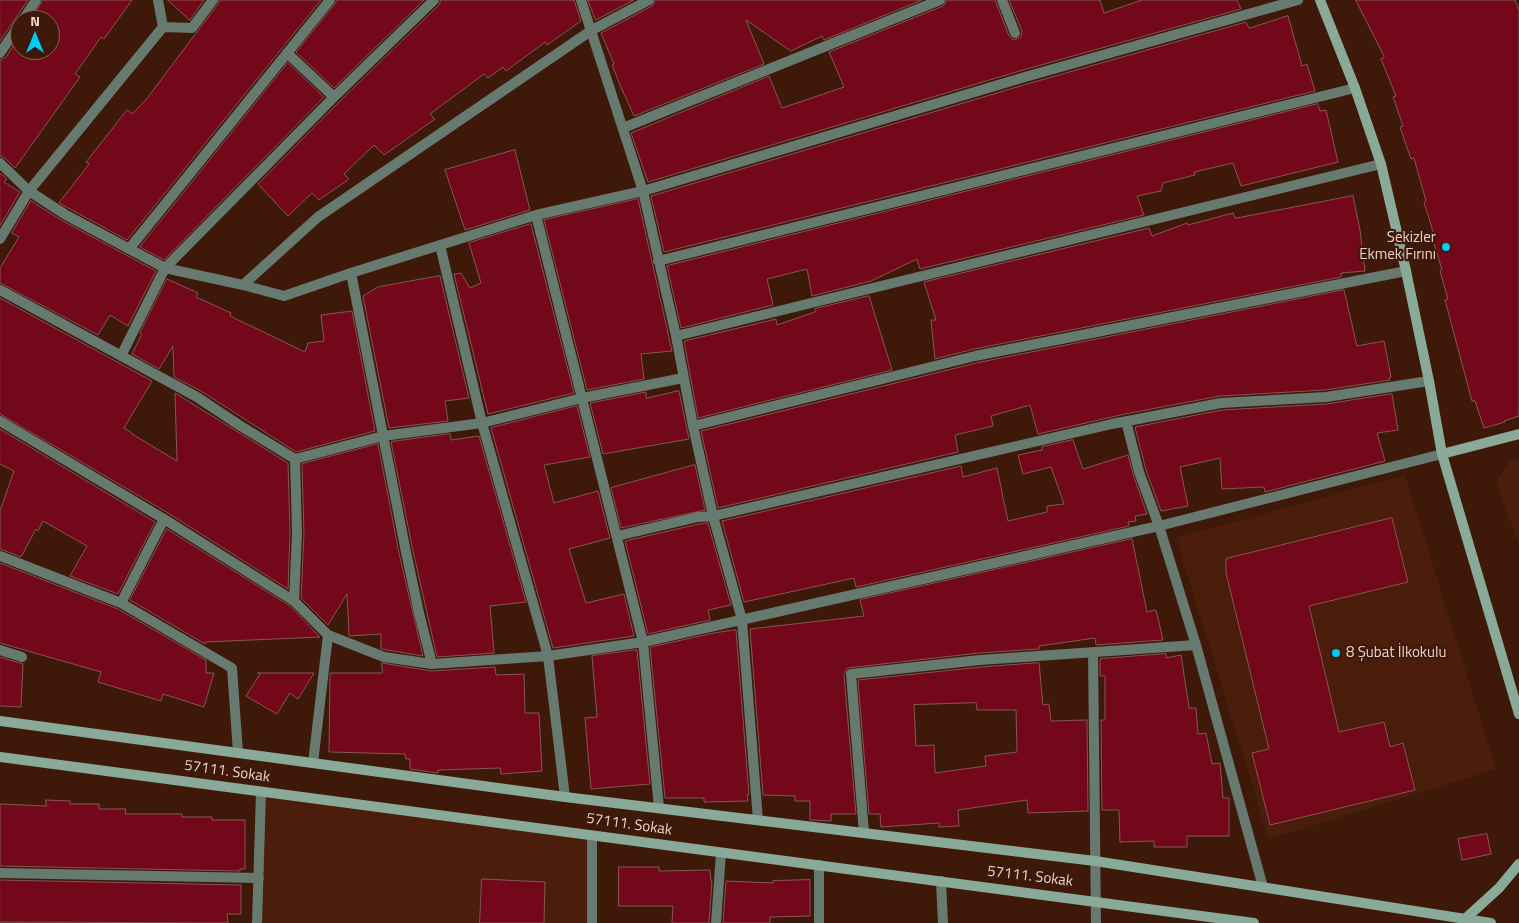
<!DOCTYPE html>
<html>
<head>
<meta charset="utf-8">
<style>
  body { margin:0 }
  #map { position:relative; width:1519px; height:923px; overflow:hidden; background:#3e190a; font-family:"Titillium Web",sans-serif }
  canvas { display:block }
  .north { position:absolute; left:10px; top:10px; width:50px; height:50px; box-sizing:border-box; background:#3e190a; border:1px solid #836356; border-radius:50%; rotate:0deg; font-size:14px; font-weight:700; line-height:20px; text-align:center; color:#ebd1c8 }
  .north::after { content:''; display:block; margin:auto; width:18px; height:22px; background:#00cbf8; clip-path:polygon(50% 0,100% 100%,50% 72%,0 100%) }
</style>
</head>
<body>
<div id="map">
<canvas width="1519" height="923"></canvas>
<div class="north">N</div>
</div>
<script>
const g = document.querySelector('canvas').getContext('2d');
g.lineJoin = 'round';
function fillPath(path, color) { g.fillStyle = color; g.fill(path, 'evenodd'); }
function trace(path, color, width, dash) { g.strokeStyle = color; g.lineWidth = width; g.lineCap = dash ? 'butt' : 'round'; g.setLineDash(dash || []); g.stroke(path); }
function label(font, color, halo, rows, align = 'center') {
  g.font = font + ' "Titillium Web",sans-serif'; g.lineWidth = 4.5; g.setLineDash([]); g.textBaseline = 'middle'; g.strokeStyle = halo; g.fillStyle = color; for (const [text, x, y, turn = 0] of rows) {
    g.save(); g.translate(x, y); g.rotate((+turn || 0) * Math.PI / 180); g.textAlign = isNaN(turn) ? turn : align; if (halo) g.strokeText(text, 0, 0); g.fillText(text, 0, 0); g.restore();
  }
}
fillPath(new Path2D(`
  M1519,459V544L1496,482L1510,461Z
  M1405,475L1496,769L1269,839L1176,538Z
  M261,792L592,836V923H257Z`), '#4a1e0b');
const building = new Path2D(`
  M0,0H28L0,41Z
  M43,0H132L104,39L101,37L75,74L80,77L15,168L5,158L0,156V60L6,57L20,36V50H50V20H31Z
  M168,0H204L190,20Z
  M220,0H321L127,240L59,203L89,164L86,162L127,110L132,114L145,101L218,4Z
  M337,0H424L334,88L296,52L335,4Z
  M441,0H574L581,21L547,45L545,42L506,71L503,67L488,78L484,74L430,114L435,119L384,155L374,145L344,174L349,179L319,200L312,193L288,216L258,184L339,102L439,5Z
  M588,0H634L596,20Z
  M656,0H922L824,40L822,36L791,51L746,20L764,64L634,116L620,85L612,65L614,64L601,33L652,6Z
  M947,0H995L1009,36L1014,40L1021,37L1022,31L1009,0H1100L1104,13L1142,0H1237L1241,9L1023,70L648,182L631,133L769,76L782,108L844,87L829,52L943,6Z
  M1356,0H1515L1519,10V416L1504,421L1505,422L1484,428L1475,401H1472L1445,300L1448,299L1440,271L1442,270L1432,236L1434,235L1424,202L1426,201L1414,158L1411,159L1400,127L1403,126L1393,97L1396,96L1381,59L1384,57Z
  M1288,16L1302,66L1307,64L1315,91L664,252L651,196L1027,84L1246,22L1249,28Z
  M288,63L324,97L164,260L140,247Z
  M1318,104L1320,111L1326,110L1338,162L1241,186L1233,163L1194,172L1195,175L1163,183L1161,191L1137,196L1144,215L920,269L917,259L871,281L812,296L807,269L767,279L773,305L681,328L667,266Z
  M515,150L530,210L465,230L445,170Z
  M0,173L7,179L4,182L20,192L0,226Z
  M1353,196L1360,230L1365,271L1341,273V277L974,349L935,359L931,320H936L924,282L1149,228L1152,236L1187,223L1188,225L1233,213L1235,218Z
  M638,199L672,351L641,354L644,379L587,390L544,220Z
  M31,201L63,221L156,271L128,326L110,315L98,335L0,283V268L19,237L12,233Z
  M531,224L574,393L488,414L454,274L461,273L470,288L481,283L469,243Z
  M440,276L469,398L445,401L448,421L389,428L363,296L378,287Z
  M167,279L198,293L196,297L231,313L230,316L305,352L308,343L324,341L321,315L352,311L375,431L296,452L201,391L174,377L173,346L159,369L132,354L142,334L140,333Z
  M1344,290L1357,346L1384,341L1391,377L1389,378L1390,380L1325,390L1220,396L1125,414L1038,434L1030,405L991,416L993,426L955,435L958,452L718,508L701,431L976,363Z
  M869,296L892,370L698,418L684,341L776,319L777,325L815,312V309Z
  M0,298L152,381L124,428L132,433V434L177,461L175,393L288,463L290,534L288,589L168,513L0,414Z
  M679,391L689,439L603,454L590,403L646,392V398Z
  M1392,394L1398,430L1377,433L1385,461L1265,492L1264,487L1222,489L1220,458L1180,467L1188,506L1161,511L1146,470L1135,427L1222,410L1326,404Z
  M577,406L590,457L544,465L554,503L598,491L610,538L569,549L586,603L624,594L634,636L553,648L491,428Z
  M0,429L155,522L118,594L70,576L87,546L43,521L38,531L36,529L21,557L0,549V511L14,471L0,464Z
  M450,434L451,440L479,436L526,602L490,606L494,653L437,657L413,551L391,442Z
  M1073,440L1083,469L1128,455L1133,474L1147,514L1135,516L1136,521L1128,522L1129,526L856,587L854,578L744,602L722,521L961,466L963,477L997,468L1008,521L1047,512V506L1064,504L1051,467L1023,474L1018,455L1042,450V447Z
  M378,444L399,553L423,656L381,649V634L349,636L347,594L328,625L301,598L304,534L302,464Z
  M695,465L705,510L621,528L611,488Z
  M1392,518L1408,582L1309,606L1339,732L1384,722L1390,747L1403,743L1415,790L1270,825L1252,753L1269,749L1226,573V559Z
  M708,523L731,605L708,610L710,620L648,634L625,541L699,524Z
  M167,529L290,606L320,637L205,642V644L130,600Z
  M1132,539L1147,612L1156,610L1163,640L1096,645L1095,638L1039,646V649L979,653L847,668L844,675L856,814H831V821L810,820V801H795V796L763,795L750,629L864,616L860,600Z
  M0,563L118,609L206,660V673H214L204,707L163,694L161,701L98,682L101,672L0,643Z
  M736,630L749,795H747L748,801L704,802V798H665L650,647L714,633Z
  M637,650L650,784L591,789L585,718L597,717L592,656Z
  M1166,654V658L1181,655L1189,708H1196L1198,734L1206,733L1212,764L1220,763L1223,798H1229V836H1187V847H1154V841L1120,842L1119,810H1102L1101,720H1105V676H1100V659Z
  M0,657L23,664L21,707L0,706Z
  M382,663L432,671L495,667L496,675L524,674L525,713H539L542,771L501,774L500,768L438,770V773L410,769V759H406L405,754L329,752L330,673H382Z
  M1039,663L1043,705L1049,704L1051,721L1087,720L1088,811L1028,813L1027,800L958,810L959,826L939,827V823L881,827L880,814H869L858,680L981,667ZM976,703L977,710H1016L1017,752L985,756L986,766L935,773L934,745L916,746L914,705Z
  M258,673H314L298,699L290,693L277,714L246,696L260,674Z
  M46,800L70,801V804H99V809H126L125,814H182V817H212V820H245V869H240V871L0,866V804L46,806Z
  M1487,834L1491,854L1462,860L1458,839Z
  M619,867H659V871L710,870L711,881H712L709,923H672L673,906H619Z
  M482,879L545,882L544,923H480Z
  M0,880L241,885V914H227L228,923L0,922Z
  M810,880V916L770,917V923H723L726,881L773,883V881Z`);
fillPath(building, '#720819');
trace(building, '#865755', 1);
trace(new Path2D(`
  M158,0L163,27
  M581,0L643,191L676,336L693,426L713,516L742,620L758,820
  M1002,0L1015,33
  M23,20L36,0
  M163,27L192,28L213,0
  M0,53L20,24
  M287,53L334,97
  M623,128L940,0
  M0,163L29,191L66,215L165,268L243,285L284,296L351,273L536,215L643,191L1025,77L1298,0
  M536,215L643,642L659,808
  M0,239L29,191L163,27
  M440,245L482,423L548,656L565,797
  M129,249L330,0
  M658,261L1355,88
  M351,273L406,552L419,613L432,664
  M243,285L318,217L592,30L649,0
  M0,290L197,397L239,425L295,459L383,436L482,423L582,398L683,378
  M676,336L1381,164
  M121,356L165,268L334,97L434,0
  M0,421L164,519L294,601L328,635L384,657L432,664L548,656L643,642L1159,526L1442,454
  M1126,421L1139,472L1159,526L1196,645L1263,887
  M693,426L975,356L1406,271
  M617,536L698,517L713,516L1112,424L1221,403L1326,397L1429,381
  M0,556L121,603L232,668L238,753
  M294,601L297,534L295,459
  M121,603L164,519
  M0,650L22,657
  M1093,652L1096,923
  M313,763L328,635
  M864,833L851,674L980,660L1196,645
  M592,836V923
  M819,865V923
  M0,873L259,878
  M941,881L943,923
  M257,923L261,792
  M716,923L721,853`), '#667a6f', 10);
trace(new Path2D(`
  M1320,0L1355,88L1381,164L1406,271L1429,381L1442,454L1519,714
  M1442,454L1519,434
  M0,721L565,797L1095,861L1491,923
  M0,757L1254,923
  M1465,919L1499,888L1519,864`), '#8aaa99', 10);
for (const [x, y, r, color] of [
  [1446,247,5,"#00cbf8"],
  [1336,653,5,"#00cbf8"]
]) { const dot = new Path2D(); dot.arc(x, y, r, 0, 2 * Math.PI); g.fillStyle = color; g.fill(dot); trace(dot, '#3e190a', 2); }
label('15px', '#ebd1c8', '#3e190a', [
  ["Sekizler",1436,238],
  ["Ekmek Fırını",1436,255],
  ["8 Şubat İlkokulu",1346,653,"left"]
], 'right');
label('15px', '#ebd1c8', '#3e190a', [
  ["57111. Sokak",227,772,8],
  ["57111. Sokak",629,825,8],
  ["57111. Sokak",1030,877,7]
]);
</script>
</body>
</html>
